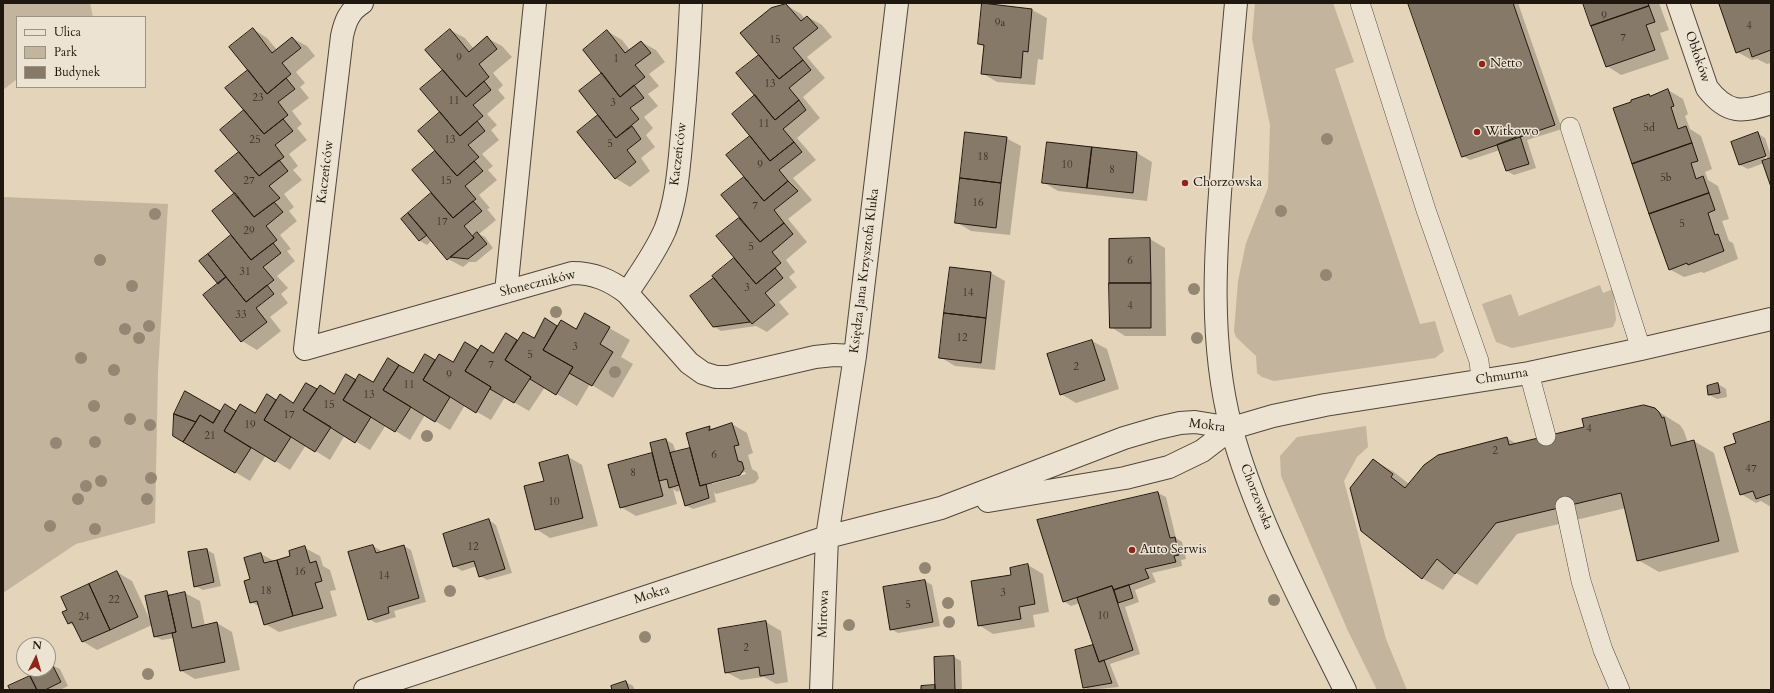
<!DOCTYPE html>
<html>
<head>
<meta charset="utf-8">
<style>
  body { margin:0 }
  #map { position:relative; width:1774px; height:693px; overflow:hidden; background:#e4d4ba; font-family:Cardo,serif }
  canvas { display:block }
  .frame { position:absolute; inset:0; border:4px solid #20170e; pointer-events:none }
  .legend { position:absolute; left:16px; top:16px; width:130px; height:72px; box-sizing:border-box; background:#ede3d2; border:1px solid #9b9184; margin:0; padding:5px 7px; list-style:none; font-size:12px; color:#20170e }
  .legend li { display:flex; align-items:center; gap:8px; height:20px }
  .legend b { width:20px; border:1px solid #9b9184 }
  .north { position:absolute; left:16px; top:637px; width:40px; height:40px; box-sizing:border-box; background:#ede3d2; border:1px solid #9b9184; border-radius:50%; rotate:5deg; font-size:11px; font-weight:700; line-height:16px; text-align:center; color:#20170e }
  .north::after { content:''; display:block; margin:auto; width:14px; height:18px; background:#8f2418; clip-path:polygon(50% 0,100% 100%,50% 72%,0 100%) }
</style>
</head>
<body>
<div id="map">
<canvas width="1774" height="693"></canvas>
<div class="frame"></div>
<ul class="legend">
<li><b style="height:5px;background:#ede3d2"></b>Ulica</li>
<li><b style="height:11px;background:#c3b49d"></b>Park</li>
<li><b style="height:11px;background:#867967"></b>Budynek</li>
</ul>
<div class="north">N</div>
</div>
<script>
const g = document.querySelector('canvas').getContext('2d');
g.lineJoin = 'round';
function fillPath(path, color) { g.fillStyle = color; g.fill(path, 'evenodd'); }
function trace(path, color, width, dash) { g.strokeStyle = color; g.lineWidth = width; g.lineCap = dash ? 'butt' : 'round'; g.setLineDash(dash || []); g.stroke(path); }
function label(font, color, halo, rows, align = 'center') {
  g.font = font + ' Cardo,serif'; g.lineWidth = 3; g.setLineDash([]); g.textBaseline = 'middle'; g.strokeStyle = halo; g.fillStyle = color; for (const [text, x, y, turn = 0] of rows) {
    g.save(); g.translate(x, y); g.rotate((+turn || 0) * Math.PI / 180); g.textAlign = isNaN(turn) ? turn : align; if (halo) g.strokeText(text, 0, 0); g.fillText(text, 0, 0); g.restore();
  }
}
fillPath(new Path2D(`
  M3,3H90L93,17H17V79L3,90Z
  M1255,3H1333L1354,62L1335,69L1420,324L1435,321L1444,351L1435,358L1274,381L1262,377L1257,373L1256,356L1236,337L1234,331L1238,281L1246,243L1268,188L1270,125L1252,39Z
  M3,197L168,204L158,372L155,523L76,544L3,593Z
  M1600,285L1603,293L1613,289L1616,320L1613,327L1512,348L1496,342L1482,304L1511,294L1519,316Z
  M1366,426L1368,447L1357,457L1344,481L1386,639L1407,690H1377L1348,631L1281,476L1280,456L1297,437Z`), '#c3b49d');
fillPath(new Path2D(`
  M1409,3H1518L1562,129L1527,140L1536,168L1514,175L1507,171L1500,150L1470,160L1463,156Z
  M1585,3H1659L1669,30L1660,33L1669,59L1621,75L1607,66Z
  M1725,3H1771V63L1767,64L1757,59L1752,60L1737,52Z
  M983,4L1032,10L1047,18L1043,60L1038,59L1035,85L997,82L982,73L985,47L979,44Z
  M786,5L801,14L805,19L808,17L822,25L832,37L807,57L825,78L803,97L820,118L797,138L816,160L793,178L812,200L788,219L807,242L786,260L795,272L789,277L797,287L779,302L789,314L767,332L756,326L721,331L713,326L715,278L713,276L736,258L718,236L741,218L723,196L745,177L760,55Z
  M253,29L267,38L277,50L292,38L307,46L315,56L296,72L305,83L300,87L309,98L292,111L302,124L297,128L307,140L289,154L298,166L293,170L302,180L284,194L294,207L289,211L297,221L280,235L291,249L287,251L295,261L277,276L288,288L281,294L288,303L270,317L281,331L257,350L242,341L205,295L219,284L201,261L233,235L235,194L244,111L226,88L249,70Z
  M450,30L465,38L474,49L487,38L502,46L512,57L493,73L503,85L498,90L505,98L487,114L497,125L491,130L499,140L482,154L493,166L488,170L497,180L479,195L490,208L487,209L496,220L479,234L485,237L493,248L476,262H469L463,267L448,259L432,240L427,245L420,241L402,219L433,193L413,171L437,151L444,70Z
  M607,31L622,40L630,50L641,42L656,50L665,62L649,74L659,86L648,94L658,106L644,117L653,128L646,135L655,147L641,158L650,171L630,187L615,178L599,115Z
  M1668,90L1683,99L1688,114L1685,116L1690,129L1701,136L1712,169L1705,172L1708,180L1718,186L1729,219L1722,221L1729,241L1733,243L1738,259L1704,273L1701,272L1684,277L1669,269L1633,102L1649,95L1651,96Z
  M1757,133L1765,138L1771,156V184L1764,163L1748,169L1740,165L1732,143ZM1758,138H1761L1768,161H1766Z
  M1006,138L1021,146L1010,235L971,231L956,222Z
  M1048,143L1137,153L1152,162L1147,201L1058,191L1043,182Z
  M1150,239L1165,248L1166,336H1125L1111,327Z
  M991,273L1005,281L995,370L955,366L940,357Z
  M585,314L630,340L621,357L633,364L613,398L590,384L577,406L545,387L529,411L505,397L491,420L465,405L450,430L425,415L410,440L386,425L370,450L345,435L330,460L306,445L290,470L266,455L250,481L174,435L186,392L221,413L237,411L256,414L267,396L277,401L294,404L306,384L317,391L334,394L356,381L374,384L414,374L425,355L436,361L453,364L478,351L494,354L506,335L518,342L534,339L545,320L558,327L576,330Z
  M1092,341L1107,349L1119,389L1076,403L1061,394Z
  M1718,384L1726,389L1727,397L1717,399L1709,395L1708,387Z
  M1654,409L1680,425L1684,431L1688,443L1694,441L1714,453L1739,552L1659,572L1638,560L1626,508L1517,534L1477,585L1456,573L1443,590L1422,578L1373,460L1394,472L1409,484L1507,438L1517,444Z
  M1771,422V507L1761,501L1756,503L1741,494L1737,443Z
  M732,424L747,433L753,453L748,455L752,469L757,472L759,478L755,483L716,494L714,492L716,502L693,509L685,505L681,490L677,492L673,489L677,504L636,516L621,507L652,454L654,455L666,440L673,444L676,453L691,449L687,434L710,427L714,430ZM745,472L746,474L712,484V482Z
  M567,456L582,465L598,526L550,538L536,529L545,481Z
  M1158,493L1166,497L1176,538L1182,542L1186,559L1181,560L1182,566L1152,573L1156,582L1135,590L1139,602L1125,607L1140,654L1110,664L1119,687L1089,690L1084,687L1076,651L1094,645L1080,603L1071,606L1063,601L1038,521Z
  M489,520L496,525L512,573L487,580L480,576L477,566L462,571L454,566Z
  M373,546L380,550L381,553L404,546L411,550L426,602L394,611L396,617L376,623L369,619Z
  M305,548L320,556L323,566L330,570L336,590L330,591L337,616L279,632L265,624L260,607L251,602V580L261,554L274,561L291,557Z
  M207,550L214,554L221,586L203,590L195,586Z
  M1028,565L1043,574L1049,612L1033,615L1035,627L993,634L979,625Z
  M117,572L132,581L151,622L167,592L173,596L185,593L200,601L205,626L217,623L232,632L240,670L195,679L180,670L174,638L162,640L154,636L152,625L97,650L82,641L76,627L69,623L68,611Z
  M925,581L932,585L940,626L898,633L891,629Z
  M766,622L781,631L788,682L776,684L764,677L741,680L726,672Z
  M954,657L961,661L962,690H922L936,686Z
  M52,665L60,669L68,686L60,690H11Z
  M626,682L633,686L635,690H613Z`), '#0003');
const building = new Path2D(`
  M982,3L1032,9L1028,52L1023,51L1021,78L981,74L984,45L978,44Z
  M1408,3H1513L1555,125L1462,157Z
  M1583,3H1648L1649,6L1591,26Z
  M1722,3H1771V50L1752,57L1749,48L1736,53L1719,4Z
  M786,4L801,21L807,16L818,28L793,48L803,60L779,79L740,33L771,8Z
  M1649,6L1655,22L1646,25L1655,50L1606,67L1591,26Z
  M253,28L272,53L292,37L301,48L282,63L291,74L267,94L229,47Z
  M450,29L469,52L487,36L497,49L479,64L489,77L466,97L425,50Z
  M607,30L625,53L641,41L651,53L635,65L645,77L620,97L583,50Z
  M759,55L779,79L803,60L811,70L789,88L799,100L775,120L736,73Z
  M248,70L267,94L286,78L295,89L278,102L288,115L264,134L225,88Z
  M443,70L466,97L484,81L491,90L473,105L483,116L460,136L420,89Z
  M602,73L620,97L634,85L644,98L630,108L639,119L616,138L579,91Z
  M1668,89L1674,106L1671,107L1678,129L1686,126L1692,143L1632,164L1613,108L1631,102V100L1649,94L1650,96Z
  M755,95L775,120L799,100L806,110L783,129L794,142L770,161L732,114Z
  M244,110L264,134L283,119L293,131L275,145L284,157L259,176L220,130Z
  M440,112L460,136L477,121L485,131L468,145L479,157L457,176L418,131Z
  M598,115L616,138L632,126L641,139L627,150L636,162L615,179L577,132Z
  M965,132L1007,137L1001,183L960,178Z
  M1758,132L1766,156L1739,165L1731,142Z
  M750,136L770,161L794,142L802,152L779,170L788,181L764,201L726,155Z
  M1520,136L1529,164L1506,171L1497,145Z
  M1047,142L1092,147L1087,188L1042,183Z
  M1692,143L1698,161L1691,163L1696,179L1703,176L1709,193L1649,214L1632,164Z
  M1092,147L1137,152L1133,193L1087,188Z
  M435,151L457,176L474,161L483,171L465,186L476,199L453,218L412,170Z
  M239,152L259,176L279,160L288,171L269,186L280,198L254,217L215,171Z
  M1771,158V187L1762,161Z
  M744,177L764,201L788,181L798,191L774,210L784,223L760,242L721,195Z
  M960,178L1001,183L996,228L955,223Z
  M235,193L254,217L274,202L283,212L266,226L277,240L251,260L212,211Z
  M431,193L453,218L473,201L482,211L464,226L474,238L447,260L408,213Z
  M1709,193L1715,210L1708,213L1715,235L1718,234L1724,251L1688,265L1687,263L1669,270L1649,214Z
  M408,213L427,235L419,241L401,219Z
  M739,218L760,242L784,223L793,234L772,252L781,263L756,284L716,236Z
  M477,232L487,244L468,259L450,257L474,238L473,236Z
  M231,235L251,260L273,243L281,253L263,267L274,280L246,302L208,254Z
  M1150,238L1151,283H1109V239Z
  M208,254L226,277L218,284L199,261Z
  M734,258L756,284L775,268L783,278L765,293L775,305L752,324L712,276Z
  M950,267L991,272L986,318L944,313Z
  M226,277L246,302L267,285L274,294L256,308L267,322L241,342L203,295Z
  M714,278L750,322L713,327L690,296Z
  M1109,283H1151V328H1110Z
  M585,313L610,327L600,344L613,352L592,386L569,373L573,367L543,350L561,320L576,329Z
  M944,313L986,318L981,363L939,358Z
  M545,318L557,326L543,350L573,367L556,395L530,379L531,377L505,360L523,332L534,338Z
  M506,333L517,340L505,360L531,377L514,403L490,389L491,387L465,371L481,345L493,353Z
  M1092,340L1105,380L1060,395L1047,354Z
  M465,342L478,350L465,371L491,387L476,413L423,380L439,354L453,362Z
  M425,354L435,360L423,380L450,397L435,422L383,390L399,365L413,373Z
  M388,358L399,365L383,390L411,407L395,432L343,400L359,374L373,382Z
  M346,374L356,380L343,400L371,417L355,443L303,410L320,385L334,394Z
  M306,383L317,389L303,410L331,427L315,452L264,420L280,394L293,403Z
  M1718,383L1720,393L1708,395L1707,386Z
  M185,391L220,411L213,423L200,415L196,422L174,414Z
  M267,394L276,400L264,420L291,437L275,462L224,431L240,404L255,413Z
  M225,404L236,411L224,431L251,448L235,473L183,442L200,415L213,423Z
  M1644,405L1655,408L1659,412L1662,418L1664,417L1671,446L1694,440L1719,541L1637,561L1621,493L1496,523L1455,574L1437,559L1422,579L1361,531L1350,488L1373,459L1393,474L1391,477L1405,488L1424,465L1438,455L1507,437L1509,445L1584,427L1582,419Z
  M174,414L196,422L183,442L173,436Z
  M1771,421V494L1756,499L1753,491L1740,495L1724,447L1736,443L1733,434Z
  M732,423L739,445L734,446L738,461L742,462L744,469L740,475L700,486L686,433L710,426L709,430Z
  M666,439L679,485L669,488L667,479L659,481L650,443Z
  M690,448L700,486L706,484L709,498L685,506L670,453Z
  M652,453L663,496L620,508L608,465Z
  M568,455L583,518L535,530L524,486L544,481L539,463Z
  M1158,492L1170,538L1175,537L1179,555L1174,556L1176,562L1145,569L1149,578L1129,585L1114,590L1112,586L1063,602L1037,520Z
  M489,519L505,569L479,577L474,561L453,567L443,534Z
  M373,545L376,553L404,545L419,598L388,607L389,613L368,620L348,552Z
  M305,546L310,563L316,561L322,581L315,583L323,608L293,616L277,560L290,556L289,551Z
  M207,549L214,582L194,587L188,552Z
  M261,553L264,563L277,560L293,616L264,625L257,601L250,603L244,581L250,579L244,558Z
  M1028,564L1035,604L1019,607L1021,619L978,626L971,581L1011,575L1010,568Z
  M117,571L138,617L110,630L89,584Z
  M925,580L933,622L890,630L883,587Z
  M89,584L110,630L82,642L72,622L68,624L62,612L67,610L61,597Z
  M1129,585L1133,598L1118,603L1114,590Z
  M1112,586L1133,650L1099,662L1077,598Z
  M167,591L176,632L154,637L145,596Z
  M185,592L192,628L217,622L225,662L180,671L172,633L176,632L168,596Z
  M766,621L774,674L760,676L759,667L725,673L718,629Z
  M1093,645L1099,662L1104,660L1112,683L1083,688L1075,650Z
  M954,656L955,690H935L934,657Z
  M52,664L61,682L45,690H37L30,676L43,669H48V666Z
  M30,676L37,690H10L8,686Z
  M626,681L629,690H612L611,686Z
  M935,685V690H921V686Z`);
fillPath(building, '#867967');
trace(building, '#20170e', 1);
const service = new Path2D(`
  M1360,3L1426,210L1479,361L1481,379
  M1570,127L1641,349
  M1529,373L1546,436
  M1565,506L1581,581L1603,650L1620,690`);
const minor = new Path2D(`
  M362,3C349,11 345,22 342,36L305,349L572,273C594,273 610,280 627,293L689,363L703,373L716,377H729L815,357L834,355L855,356
  M1678,3L1707,88C1727,114 1742,113 1771,103
  M506,292L535,3
  M627,293C641,272 655,253 665,230C677,200 679,166 682,134C686,90 689,47 691,3
  M988,501L1125,478L1169,467L1202,451L1232,428L1273,416L1325,405L1529,373L1641,349L1771,319
  M365,690L827,537L941,508L1124,438L1158,428L1180,423L1195,422L1232,428
  M821,690L827,537L855,356L897,3`);
const tertiary = new Path2D(`
  M1236,3C1231,58 1226,112 1222,167C1215,253 1209,343 1231,427C1255,517 1304,607 1345,690`);
trace(service, '#514639', 20);
trace(minor, '#514639', 24);
trace(tertiary, '#514639', 24);
trace(service, '#ede3d2', 19);
trace(minor, '#ede3d2', 22);
trace(tertiary, '#ede3d2', 22);
g.fillStyle = '#938673';
for (const [x, y] of [
  [1327,139],
  [1281,211],
  [155,214],
  [100,260],
  [1326,275],
  [132,286],
  [1194,289],
  [556,312],
  [149,326],
  [125,329],
  [139,338],
  [1197,338],
  [81,358],
  [114,370],
  [615,372],
  [94,406],
  [130,419],
  [150,425],
  [427,436],
  [95,442],
  [56,443],
  [151,478],
  [101,481],
  [86,486],
  [78,499],
  [147,499],
  [50,526],
  [95,529],
  [925,568],
  [450,591],
  [1274,600],
  [948,603],
  [949,622],
  [849,625],
  [645,637],
  [148,674]
]) { g.beginPath(); g.arc(x, y, 6, 0, 2 * Math.PI); g.fill(); }
for (const [x, y, r, color] of [
  [1482,64,4,"#8f2418"],
  [1477,132,4,"#8f2418"],
  [1185,183,4,"#8f2418"],
  [1132,550,4,"#8f2418"]
]) { const dot = new Path2D(); dot.arc(x, y, r, 0, 2 * Math.PI); g.fillStyle = color; g.fill(dot); trace(dot, '#ede3d2', 1.5); }
label('11px', '#3a3024', null, [
  ["9",1604,16],
  ["9a",1000,23],
  ["4",1749,26],
  ["7",1623,38],
  ["15",775,40],
  ["9",459,58],
  ["1",616,59],
  ["13",770,84],
  ["23",258,98],
  ["11",454,101],
  ["3",613,103],
  ["11",764,124],
  ["5d",1649,128],
  ["25",255,140],
  ["13",450,140],
  ["5",610,144],
  ["18",983,157],
  ["9",760,165],
  ["10",1067,165],
  ["8",1112,170],
  ["5b",1666,178],
  ["27",249,181],
  ["15",446,181],
  ["16",978,203],
  ["7",755,206],
  ["17",442,222],
  ["5",1682,224],
  ["29",249,231],
  ["5",751,247],
  ["6",1130,261],
  ["31",245,272],
  ["3",747,288],
  ["14",968,293],
  ["4",1130,306],
  ["33",241,315],
  ["12",962,338],
  ["3",575,347],
  ["5",530,355],
  ["7",491,365],
  ["2",1076,367],
  ["9",449,375],
  ["11",409,385],
  ["13",369,395],
  ["15",329,405],
  ["17",289,415],
  ["19",250,425],
  ["4",1589,429],
  ["21",210,436],
  ["2",1495,451],
  ["6",714,455],
  ["47",1751,469],
  ["8",633,473],
  ["10",554,502],
  ["12",473,547],
  ["16",300,572],
  ["14",384,576],
  ["18",266,591],
  ["3",1003,593],
  ["22",114,600],
  ["5",908,605],
  ["10",1103,616],
  ["24",84,617],
  ["2",746,648]
]);
label('13px', '#20170e', '#ede3d2', [
  ["Obłoków",1697,57,71],
  ["Kaczeńców",679,154,-83],
  ["Kaczeńców",326,172,-83],
  ["Księdza Jana Krzysztofa Kluka",865,271,-83],
  ["Słoneczników",538,284,-14],
  ["Chmurna",1502,377,-9],
  ["Mokra",1207,426,7],
  ["Chorzowska",1256,497,69],
  ["Mokra",652,595,-18],
  ["Mirtowa",824,614,-88]
]);
label('13px', '#20170e', '#ede3d2', [
  ["Netto",1490,64],
  ["Witkowo",1485,132],
  ["Chorzowska",1193,183],
  ["Auto Serwis",1140,550]
], 'left');
</script>
</body>
</html>
